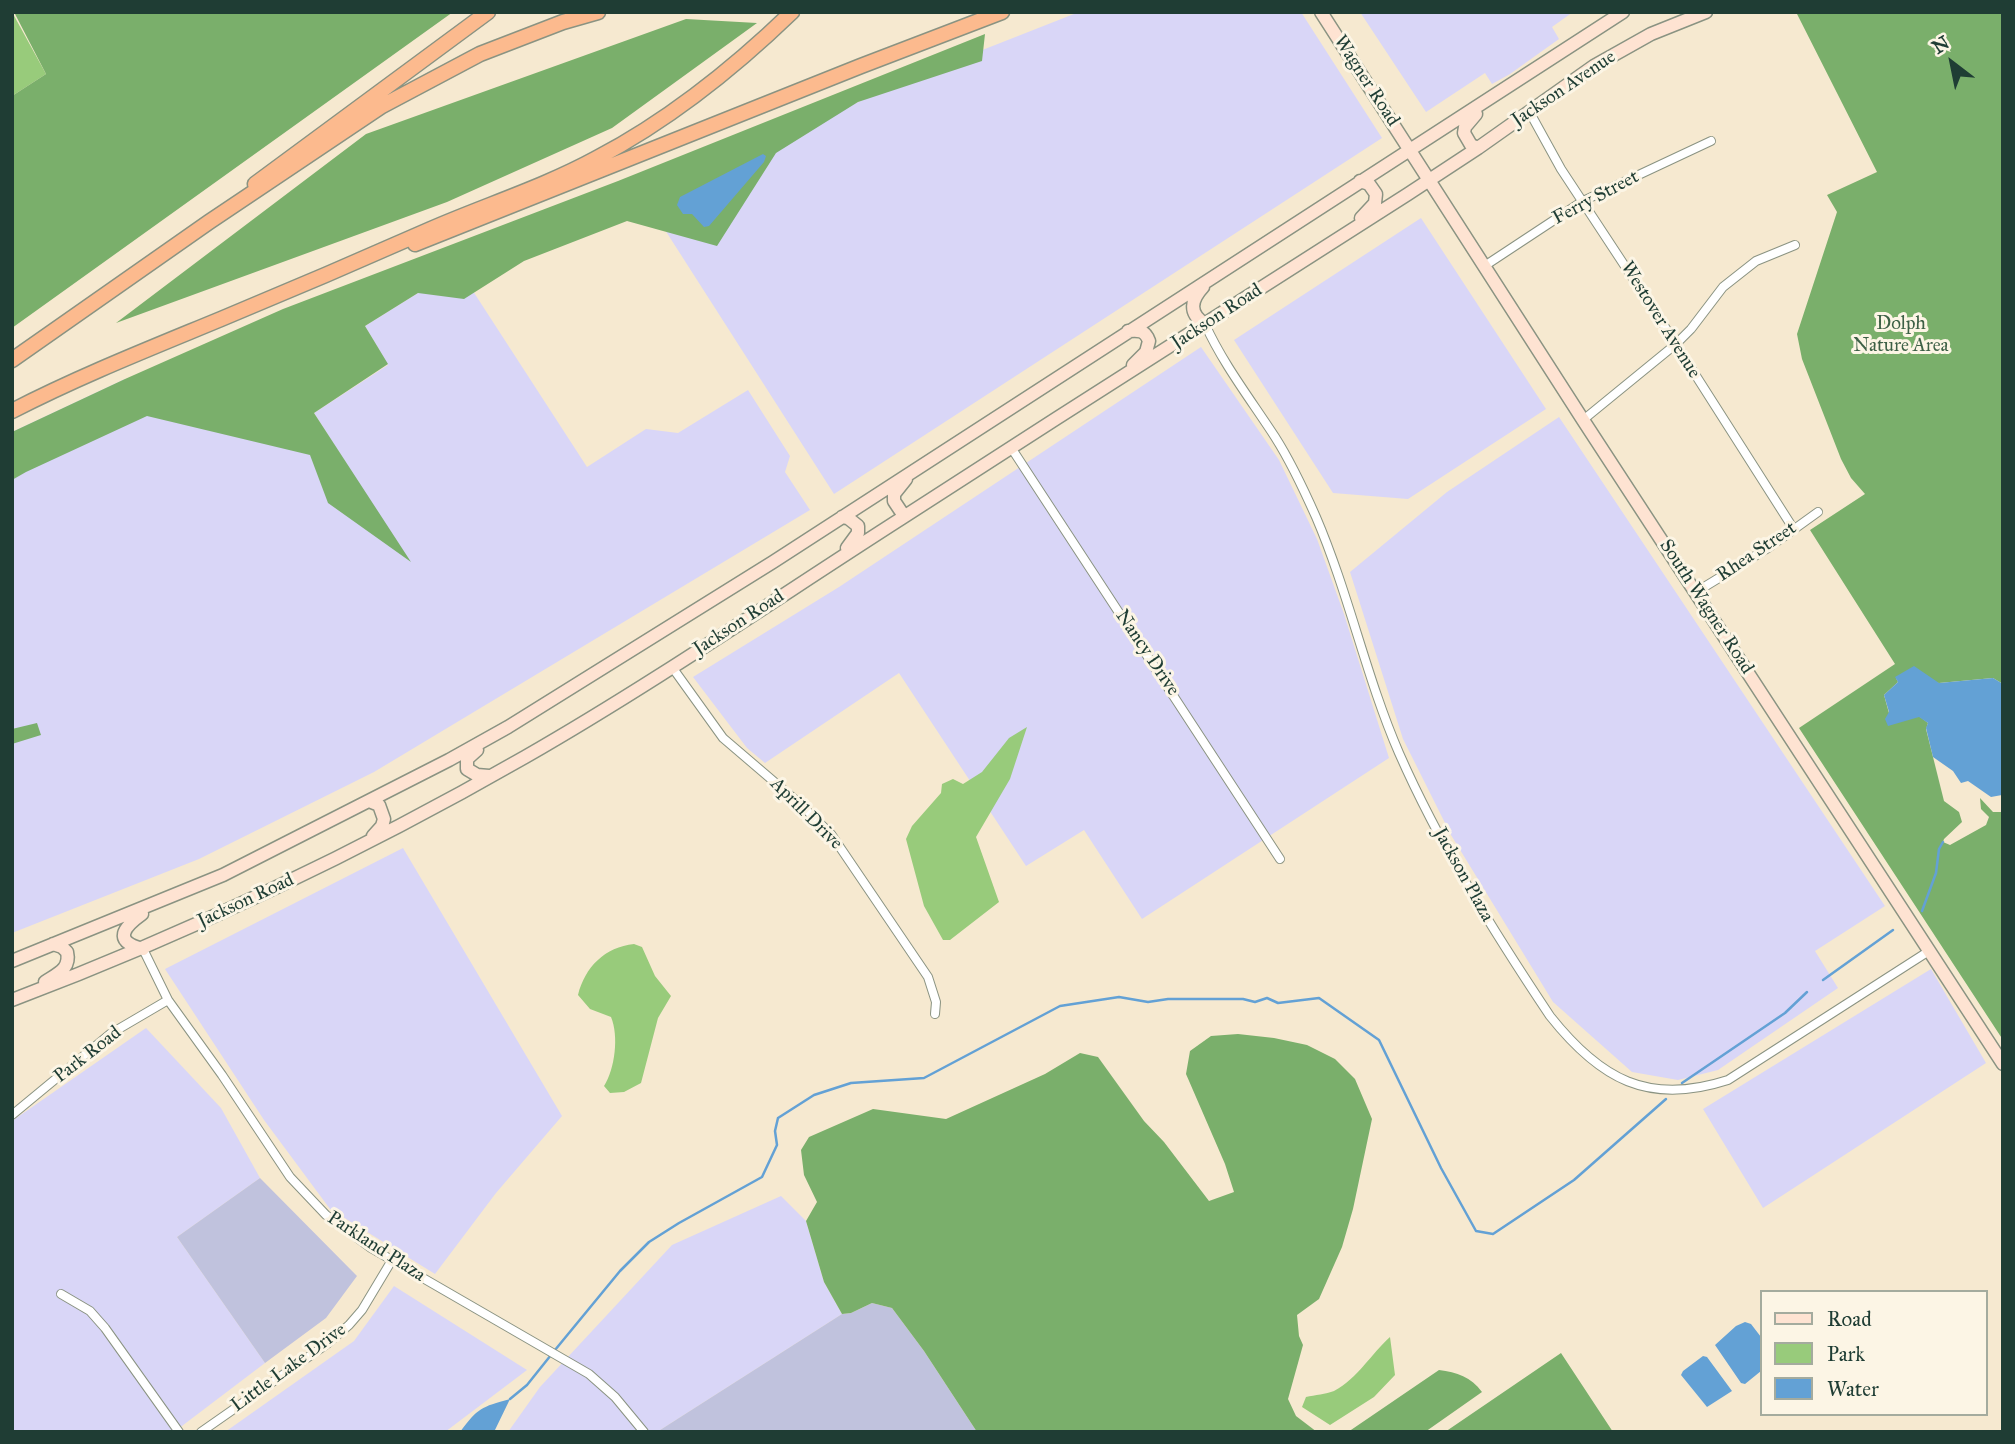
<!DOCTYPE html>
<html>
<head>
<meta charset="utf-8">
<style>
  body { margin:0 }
  #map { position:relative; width:2015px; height:1444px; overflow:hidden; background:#f6e9d0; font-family:"IM FELL Great Primer",serif }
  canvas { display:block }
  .frame { position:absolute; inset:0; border:14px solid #1f3d34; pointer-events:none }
  .legend { position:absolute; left:1760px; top:1290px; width:228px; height:126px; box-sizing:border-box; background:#fcf5e5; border:2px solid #a4ab9e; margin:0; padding:9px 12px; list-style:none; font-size:21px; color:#1f3d34 }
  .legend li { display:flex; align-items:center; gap:14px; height:35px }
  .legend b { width:35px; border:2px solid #a4ab9e }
  .north { position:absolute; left:1917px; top:28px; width:70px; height:70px; -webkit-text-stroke:5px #fcf5e5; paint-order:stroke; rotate:328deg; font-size:19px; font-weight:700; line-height:28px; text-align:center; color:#1f3d34 }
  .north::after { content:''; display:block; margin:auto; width:24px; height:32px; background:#1f3d34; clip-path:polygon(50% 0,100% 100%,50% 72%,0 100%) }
</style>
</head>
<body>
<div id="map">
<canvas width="2015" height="1444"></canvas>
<div class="frame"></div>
<ul class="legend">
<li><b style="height:9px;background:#fee3d2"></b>Road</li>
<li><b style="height:19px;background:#98cb7b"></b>Park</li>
<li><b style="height:19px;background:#63a1d5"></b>Water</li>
</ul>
<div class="north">N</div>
</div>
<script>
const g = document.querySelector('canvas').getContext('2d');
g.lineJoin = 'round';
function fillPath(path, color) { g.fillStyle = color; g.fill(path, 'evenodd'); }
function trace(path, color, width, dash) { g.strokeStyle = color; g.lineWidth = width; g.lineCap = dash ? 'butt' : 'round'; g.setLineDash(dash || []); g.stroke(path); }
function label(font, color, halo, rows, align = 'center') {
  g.font = font + ' "IM FELL Great Primer",serif'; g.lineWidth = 6; g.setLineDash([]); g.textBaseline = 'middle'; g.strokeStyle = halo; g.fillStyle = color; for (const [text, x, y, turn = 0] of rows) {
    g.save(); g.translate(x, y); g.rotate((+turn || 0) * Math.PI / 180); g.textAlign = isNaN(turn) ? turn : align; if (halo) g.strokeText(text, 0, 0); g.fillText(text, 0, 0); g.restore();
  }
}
fillPath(new Path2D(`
  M1079,12H1301L1382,138L834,494L642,194L957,60Z
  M1360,12H1573L1552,27L1559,39L1510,74L1492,84L1485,73L1426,112Z
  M1421,218L1546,409L1408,499L1333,493L1234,340Z
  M458,268L587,467L646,429L678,433L748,390L790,456L785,472L810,510L374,772L199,859L12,933V432L125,379L351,471L314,413L388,365L365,326Z
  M1201,347L1279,460L1317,539L1344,614L1389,758L1142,919L1084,830L1026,866L899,673L765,763L747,748L693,677L839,587Z
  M1559,417L1885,906L1815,951L1838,988L1718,1070L1678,1080L1632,1072L1553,1002L1451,835L1403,739L1350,572L1447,492Z
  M403,848L562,1116L496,1193L435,1274L330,1209L264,1120L165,969Z
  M1931,969L1986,1063L1763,1208L1703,1109Z
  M146,1028L221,1108L260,1178L177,1237L265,1363L174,1432H12V1121Z
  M781,1196L806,1221L824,1282L842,1314L657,1432H508L540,1387L672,1245Z
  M394,1286L527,1370L445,1432H225L354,1341Z`), '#d9d6f7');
fillPath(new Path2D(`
  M260,1178L357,1276L326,1318L265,1363L177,1237Z
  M872,1303L892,1308L924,1351L977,1432H657L842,1314L851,1313Z`), '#c0c2dd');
fillPath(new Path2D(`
  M12,12L46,74L12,96Z
  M1027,727L1010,779L976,837L999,902L950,940H943L924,906L906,839L912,826L941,793L942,784L953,779L963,784L982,772L1009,738Z
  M634,944L642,947L655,976L671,996L658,1018L641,1083L624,1092L610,1093L604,1086C615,1069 619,1036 611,1017L590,1009L578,995C585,967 605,947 634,944Z
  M1390,1337L1395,1375L1374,1397L1330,1425L1302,1407L1306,1397C1315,1395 1326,1394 1334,1391C1358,1378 1371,1354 1390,1337Z`), '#98cb7b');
fillPath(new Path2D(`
  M14,12H453L12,328V96L46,74Z
  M1796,12H2003V684L1993,678L1939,683L1896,678L1898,682L1884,695L1889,713L1919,716L1928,723L1926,729L1944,801L1959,812L1962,822L1944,839L1943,842L1950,845L1986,825L1989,817L1981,809L1980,798L1993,812H2003V1040L1799,728L1895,664L1810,530L1865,494L1851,478L1841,459L1802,359L1797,334L1837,212L1827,195L1877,172Z
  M686,19L757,23L612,128L447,202L116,323L366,134Z
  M985,34L982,61L858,102L776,153L717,246L627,221L524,261L464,299L418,293L365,326L388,364L314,413L411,562L328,503L310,455L147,416L26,472L12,480V432L125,379L283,309L618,181Z
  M37,723L41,735L12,744V729Z
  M1238,1034L1274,1038L1307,1045L1335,1059L1355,1079L1372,1119L1353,1209L1342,1247L1319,1299L1297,1315L1299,1336L1303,1345L1288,1399L1296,1416L1317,1432H977L924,1351L892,1308L872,1303L851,1313L842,1314L824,1282L806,1221L817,1202L804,1175L801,1150L809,1137L873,1109L946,1119L1045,1074L1080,1053L1098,1057L1144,1121L1164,1142L1209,1201L1234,1192L1225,1164L1186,1074L1190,1051L1211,1036Z
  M1561,1353L1613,1432H1445Z
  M1439,1370C1457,1372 1471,1377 1482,1392L1425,1432H1348Z`), '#7aaf6b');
fillPath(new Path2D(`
  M763,154L766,156L764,162L709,226L704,227L692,214H683L677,205L680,197Z
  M1914,666L1939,683L1993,678L2003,684L2002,795L1991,797L1968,781L1961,783L1953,771L1933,757L1926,728L1928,723L1919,717L1888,726L1885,719L1889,712L1884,695L1898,682L1895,677Z
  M1745,1322L1751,1324L1761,1337V1371L1745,1384L1741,1383L1715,1345L1736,1326Z
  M1703,1356L1707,1357L1732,1391L1707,1407L1681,1375L1683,1371Z
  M510,1399L494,1432H460C478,1408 481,1407 510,1399Z`), '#63a1d5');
trace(new Path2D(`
  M1922,911L1936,873L1939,849L1943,842
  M1823,980L1893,930
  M1682,1083L1785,1013L1807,992
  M555,1350L620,1271L649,1242L679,1223L762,1177L777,1145L775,1131L778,1118L814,1095L851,1083L924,1078L1060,1006L1119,997L1148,1002L1168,999H1243L1255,1002L1267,998L1278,1003L1319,998L1379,1040L1441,1168L1476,1231L1493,1234L1574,1180L1666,1099
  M510,1399L527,1385L551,1355`), '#63a1d5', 2.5);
const minor = new Path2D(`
  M1529,111L1561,169L1663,324L1793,528
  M1486,265L1583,201L1711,141
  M1205,324C1223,364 1251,400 1275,437C1291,462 1304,490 1316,517C1349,594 1366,677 1399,753C1440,846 1494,932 1550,1016C1600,1079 1648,1106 1728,1080L1929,951
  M1583,420L1676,344L1691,329L1723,287L1756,261L1795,245
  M1012,449L1280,859
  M1696,592L1768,548L1818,512
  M672,667L723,738L799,803L831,834L928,977L936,1002L935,1014
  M143,949L168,1000L222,1075L290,1177L326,1215L371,1248L589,1374L615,1397L644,1432
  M12,1115L110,1034L168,1000
  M61,1294L90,1311L105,1328L179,1432
  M201,1432L327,1344L349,1325L362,1310L392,1260`);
const secondary = new Path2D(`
  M1321,12L1583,420L2003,1064
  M1476,114L1465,127L1464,133L1471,145L1478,148
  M1360,181L1369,184L1376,194L1375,203L1361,218
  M1203,287C1191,300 1188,313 1205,324
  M1128,331C1139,330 1145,330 1149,341L1146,352L1133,365
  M904,516L894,501V494L906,479
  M842,517L848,518L858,526V533L847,548
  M477,750L467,759V769L477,775L489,776
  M369,801L379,805L384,819L382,826L373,836
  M142,914C124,927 112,941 143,949
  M12,961L223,875L449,760L508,727L773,562L1623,12
  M45,982C57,974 71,969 67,952L62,947L53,944
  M12,1000C189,933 361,851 525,757C654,683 777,598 902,518C1070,409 1239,302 1408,194L1478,148L1594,66L1651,34L1706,12`);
const motorway = new Path2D(`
  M255,184L488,12
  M415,244L861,66L1002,12
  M12,360L209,222L382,106L480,54L563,22L598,12
  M12,411C80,376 151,348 221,319C291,290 361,260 431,229C486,205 544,187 597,158C669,120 733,69 792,12`);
trace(minor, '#8a9382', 10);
trace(secondary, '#8a9382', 15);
trace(motorway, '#8a9382', 17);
trace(minor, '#fff', 8);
trace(secondary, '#fee3d2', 12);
trace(motorway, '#fcba8e', 14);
label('19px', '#1f3d34', '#fcf5e5', [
  ["Wagner Road",1366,81,57],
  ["Jackson Avenue",1564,89,-34],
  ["Ferry Street",1596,198,-28],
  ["Jackson Road",1217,317,-33],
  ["Westover Avenue",1660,320,58],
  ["Rhea Street",1757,552,-34],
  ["South Wagner Road",1706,607,57],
  ["Jackson Road",739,623,-33],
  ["Nancy Drive",1147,653,56],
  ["Aprill Drive",806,814,45],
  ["Jackson Plaza",1463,875,61],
  ["Jackson Road",246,901,-25],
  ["Park Road",88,1055,-38],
  ["Parkland Plaza",376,1247,33],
  ["Little Lake Drive",289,1368,-36]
]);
label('19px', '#3d6046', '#fcf5e5', [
  ["Dolph",1901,324],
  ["Nature Area",1901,346]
]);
</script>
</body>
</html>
